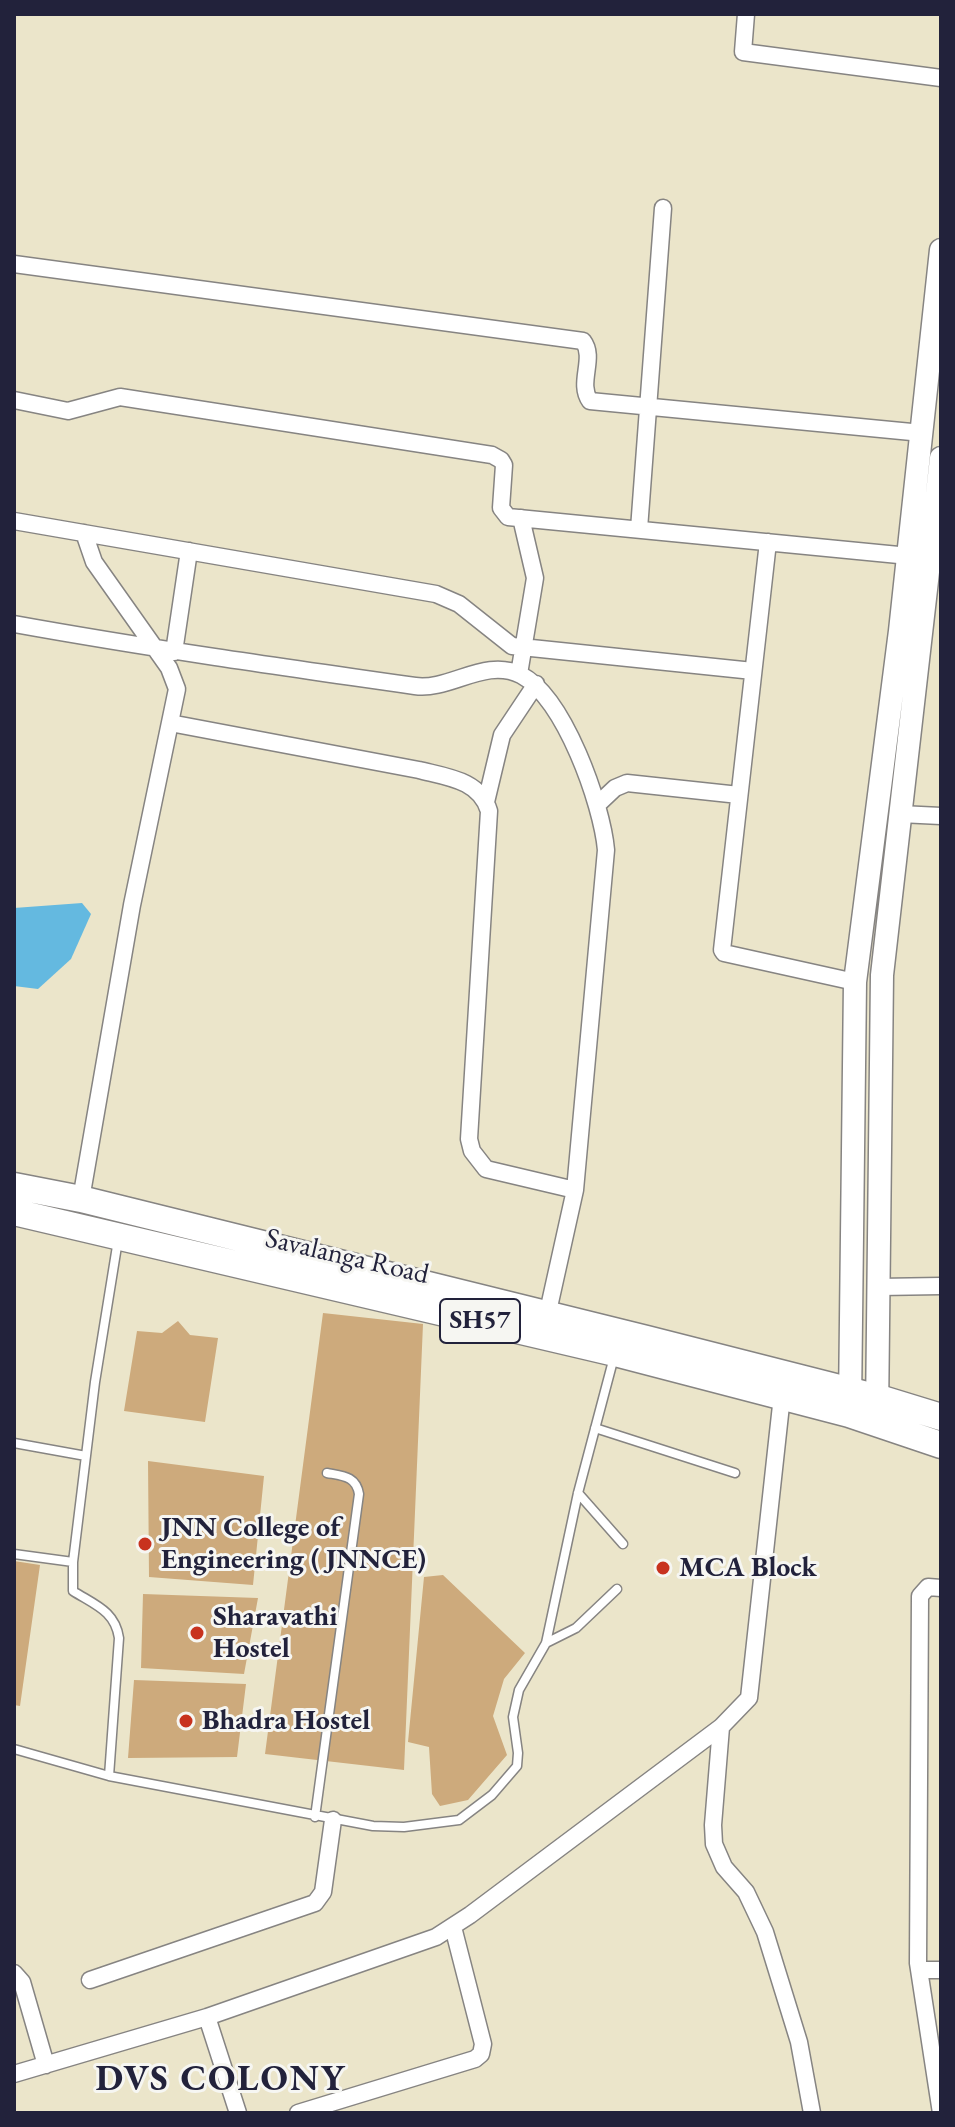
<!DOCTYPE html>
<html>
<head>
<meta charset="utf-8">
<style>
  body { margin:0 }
  #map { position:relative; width:955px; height:2127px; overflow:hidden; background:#ebe5ca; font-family:"EB Garamond",serif }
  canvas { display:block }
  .frame { position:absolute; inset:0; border:16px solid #22223b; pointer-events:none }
</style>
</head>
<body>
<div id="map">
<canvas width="955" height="2127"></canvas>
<div class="frame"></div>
</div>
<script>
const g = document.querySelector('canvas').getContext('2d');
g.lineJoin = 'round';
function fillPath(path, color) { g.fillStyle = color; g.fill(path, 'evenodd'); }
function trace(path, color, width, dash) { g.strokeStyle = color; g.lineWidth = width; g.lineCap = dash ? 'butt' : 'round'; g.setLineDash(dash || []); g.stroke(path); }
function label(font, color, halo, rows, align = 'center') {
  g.font = font + ' "EB Garamond",serif'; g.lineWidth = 6; g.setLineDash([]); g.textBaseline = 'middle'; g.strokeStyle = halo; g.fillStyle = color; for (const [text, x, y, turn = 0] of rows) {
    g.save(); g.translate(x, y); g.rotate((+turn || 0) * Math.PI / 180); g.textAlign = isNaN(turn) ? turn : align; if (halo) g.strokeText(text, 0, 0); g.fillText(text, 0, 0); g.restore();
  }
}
fillPath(new Path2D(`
  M82,903L91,914L71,959L38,989L14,986V908Z`), '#64b9e0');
fillPath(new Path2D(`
  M323,1313L423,1324L404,1770L265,1754Z
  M178,1321L190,1335L218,1338L205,1422L124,1411L137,1331L162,1333Z
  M148,1461L264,1476L253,1585L149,1577Z
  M14,1561L40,1565L20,1706L14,1705Z
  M443,1575L525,1653L504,1679L493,1716L507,1755L468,1800L440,1806L432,1794L429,1747L408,1742L424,1577Z
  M143,1594L258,1598L244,1674L141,1668Z
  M134,1680L246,1684L237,1757L128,1758Z`), '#cdaa7c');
const service = new Path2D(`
  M595,1428L735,1473
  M14,1443L86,1456
  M578,1493L623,1544
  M14,1554L73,1562
  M546,1643L576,1628L617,1589
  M14,1749L109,1776L119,1638C115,1611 95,1605 73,1591V1562L95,1382L118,1240
  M109,1776L373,1826L404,1827L459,1820L492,1795L517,1766L518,1753L513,1717L519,1690L546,1643L578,1493L614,1357
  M315,1817L359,1494C356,1476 343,1476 327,1473`);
const minor = new Path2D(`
  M746,14L743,52L941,78
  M14,264L583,341C596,358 577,383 590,401L922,433
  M14,400L68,411L120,397L492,455L501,460L504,465L501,508L508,517L909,556
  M14,521L436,594L459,604L512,646L753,671
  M639,529L663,208
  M768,542L722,950L724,953L855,982
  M14,624C147,648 281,667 415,686C450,691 485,657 521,675C564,697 602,804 606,850L575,1190L547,1316
  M174,652L189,551
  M519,674L535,578L521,518
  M170,723L419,770C447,777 480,780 489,811L469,1139L472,1151L486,1169L575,1190
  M486,802L502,735L536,684
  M597,805L615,788L627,783L739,795
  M900,814L941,816
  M81,1199L132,905L177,689L169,668L94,562L84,533
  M879,1287L941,1286
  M941,1588L928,1587L920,1596L918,1963L941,2113
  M721,1727L713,1825L714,1844L724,1867L746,1892L765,1932L799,2042L812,2113
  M919,1970H941
  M14,1973L22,1982L46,2065
  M90,1980L315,1903L323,1892L333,1820
  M207,2017L238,2113
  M14,2074L207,2017L436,1937L470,1915L721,1727L749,1698L782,1396
  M298,2113L475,2059L481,2054L483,2044L453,1927`);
const tertiary = new Path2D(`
  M850,1404L855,982L900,631L941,250
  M877,1414L882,975L941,458`);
const primary = new Path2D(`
  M14,1186L81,1199L647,1339L879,1398L941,1417
  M14,1212L615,1353L849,1414L941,1445`);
trace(service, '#868482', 11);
trace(minor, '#868482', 19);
trace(tertiary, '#868482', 25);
trace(primary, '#868482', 29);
trace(service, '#fff', 8);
trace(minor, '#fff', 16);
trace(tertiary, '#fff', 22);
trace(primary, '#fff', 26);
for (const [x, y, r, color] of [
  [145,1544,8,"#c8321e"],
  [663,1568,8,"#c8321e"],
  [197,1633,8,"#c8321e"],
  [186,1721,8,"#c8321e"]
]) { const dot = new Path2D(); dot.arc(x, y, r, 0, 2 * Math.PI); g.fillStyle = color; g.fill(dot); trace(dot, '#f6f6f2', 3); }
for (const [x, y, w] of [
  [480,1321,80]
]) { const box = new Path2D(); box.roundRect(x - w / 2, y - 22, w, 44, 6); g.fillStyle = '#f6f6f2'; g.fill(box); trace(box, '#22223b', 2); }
label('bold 26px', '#22223b', null, [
  ["SH57",480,1321]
]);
label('28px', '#22223b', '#f6f6f2', [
  ["Savalanga Road",347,1257,13]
]);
label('bold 28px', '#22223b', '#f6f6f2', [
  ["JNN College of",161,1528],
  ["Engineering ( JNNCE)",161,1560],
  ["MCA Block",679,1568],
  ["Sharavathi",213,1617],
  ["Hostel",213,1649],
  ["Bhadra Hostel",202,1721]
], 'left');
g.letterSpacing = '2px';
label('bold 36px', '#22223b', '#f6f6f2', [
  ["DVS COLONY",221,2080]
]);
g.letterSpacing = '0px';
</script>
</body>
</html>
